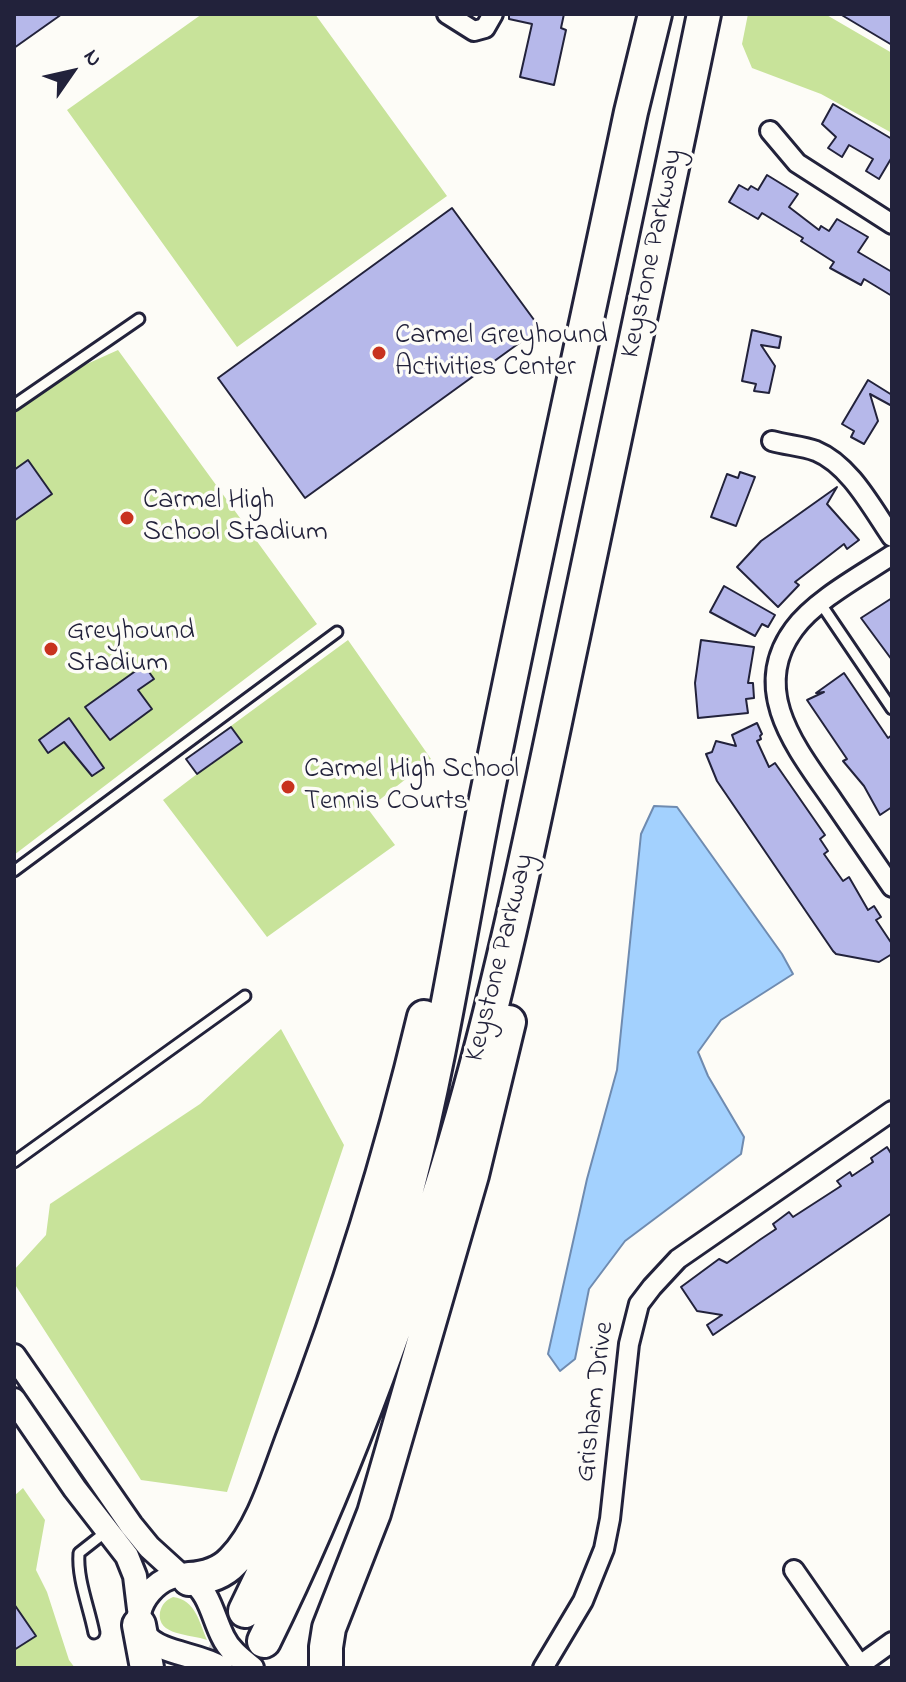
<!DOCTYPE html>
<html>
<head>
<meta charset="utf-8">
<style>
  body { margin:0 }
  #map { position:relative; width:906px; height:1682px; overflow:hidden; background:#fdfcf7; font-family:"Indie Flower",sans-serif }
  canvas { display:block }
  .frame { position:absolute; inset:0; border:16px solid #22223b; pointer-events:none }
  .north { position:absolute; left:32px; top:32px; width:80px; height:80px; -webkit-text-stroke:6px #fdfcf7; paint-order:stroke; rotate:56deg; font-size:22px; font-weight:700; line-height:32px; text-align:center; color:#22223b }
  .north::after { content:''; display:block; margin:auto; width:28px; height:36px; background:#22223b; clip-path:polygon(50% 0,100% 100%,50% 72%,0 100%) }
</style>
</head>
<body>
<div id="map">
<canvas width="906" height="1682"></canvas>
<div class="frame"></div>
<div class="north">N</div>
</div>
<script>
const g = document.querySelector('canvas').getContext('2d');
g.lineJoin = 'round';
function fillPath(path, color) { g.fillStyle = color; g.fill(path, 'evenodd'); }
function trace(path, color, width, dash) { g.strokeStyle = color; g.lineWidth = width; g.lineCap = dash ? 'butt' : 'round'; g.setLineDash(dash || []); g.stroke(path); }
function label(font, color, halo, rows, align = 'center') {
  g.font = font + ' "Indie Flower",sans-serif'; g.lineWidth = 7; g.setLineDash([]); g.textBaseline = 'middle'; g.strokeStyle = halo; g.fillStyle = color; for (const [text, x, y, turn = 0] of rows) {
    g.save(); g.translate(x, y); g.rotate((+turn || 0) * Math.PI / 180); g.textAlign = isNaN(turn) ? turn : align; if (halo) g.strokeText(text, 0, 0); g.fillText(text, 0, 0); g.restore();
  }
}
fillPath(new Path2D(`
  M202,14H315L447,196L237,347L67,110Z
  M748,14H825L892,53V133L821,94L752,68L742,44Z
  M118,350L317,624L14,855V411L49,381Z
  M348,640L431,759L368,809L395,845L267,937L163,800L197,774L186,759Z
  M281,1029L344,1145L227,1492L141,1480L14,1283V1270L46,1235L50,1204L200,1104Z
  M23,1488L45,1520L36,1570L47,1592L69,1660L75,1668H14V1496Z
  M173,1597C196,1600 199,1622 207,1640C191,1634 156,1636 160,1612C162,1604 166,1600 173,1597Z`), '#c8e39a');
const water = new Path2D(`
  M654,806L677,807L782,954L793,974L721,1020L698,1052L708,1076L744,1137L741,1154L625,1241L589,1289L575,1359L560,1371L548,1354L587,1179L617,1070L641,834Z`);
fillPath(water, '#a3d1fe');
trace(water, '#6f8bb0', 2);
const building = new Path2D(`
  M14,14H62L14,48Z
  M509,14H564L561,28L566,30L554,85L520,77L532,24L509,19Z
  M840,14H892V45Z
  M833,104L892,139V157L879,179L866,171L873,159L849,145L842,157L828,148L836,137L822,124Z
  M767,175L798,194L789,207L819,230L821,226L829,231L837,219L868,237L858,252L892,272V296L864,279L861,285L830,268L834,262L801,241L803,238L762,213L758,219L729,202L739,185L748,190L751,186L758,190Z
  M452,208L540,328L305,498L218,378Z
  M752,330L781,337L779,348L761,345L775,366L769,393L754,391L756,384L742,381Z
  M868,380L892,395V406L870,394L878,421L864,444L851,437L854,431L842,424Z
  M28,460L52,494L14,521V470Z
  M740,472L755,477L736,526L711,517L727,474L738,478Z
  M837,487L827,504L859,540L847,549L844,544L795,582L799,585L778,607L737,567L761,541Z
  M724,586L775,615L768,627L762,624L755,636L710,612Z
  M892,598V660L861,618Z
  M701,640L754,647L748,683H753L754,698L746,699L748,713L698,718L695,683Z
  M144,665L154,679L138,690L152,709L110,740L85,707Z
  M844,673L888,738L892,735V807L880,815L864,786L843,761L847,759L807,700L824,692L816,693Z
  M69,718L104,768L92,776L64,742L48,753L39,740Z
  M757,723L762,734L760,736L761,739L757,741L769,767L775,763L825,835L820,839L828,851L824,854L843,881L849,877L868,910L874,906L881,917L876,920L892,944V954L879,962L836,954L833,951L717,781L706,754L712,752L716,741L736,746L732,735Z
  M231,727L242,742L197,774L186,759Z
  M887,1147L892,1155V1213L713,1335L707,1325L722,1315L697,1311L681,1287L719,1259L727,1263L761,1239L776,1229L773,1224L789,1212L793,1217L841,1186L837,1181L850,1172L852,1176L873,1162L871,1158Z
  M14,1604L36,1636L14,1650Z`);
fillPath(building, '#b6b8ea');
trace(building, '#22223b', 2);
trace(new Path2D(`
  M216,1668L245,1611`), '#d1d0d1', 32, [32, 16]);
const service = new Path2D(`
  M14,405L139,319
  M821,604L892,709
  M14,871L337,632
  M14,1162L245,996
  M94,1633C89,1607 77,1579 79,1553L107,1531`);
const minor = new Path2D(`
  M447,14L474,31L485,28L493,14
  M770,131L797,163L892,224
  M772,441C786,445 803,446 816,451C850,465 872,508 892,537
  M892,555C862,575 815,600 794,629C748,691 798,750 833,801C852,829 872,858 892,887
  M794,1570L862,1668
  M860,1665L892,1642
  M543,1668L583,1601L604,1549L610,1519L629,1344L639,1304L652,1287L678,1259L892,1111`);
const tertiary = new Path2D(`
  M14,1356L131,1525L149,1547L182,1577
  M14,1400L75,1489L127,1556L135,1576L139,1609
  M221,1668C197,1653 161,1655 144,1634C124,1610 165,1564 190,1579C210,1592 213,1618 223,1637C229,1650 241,1659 252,1668`);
const motorway = new Path2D(`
  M189,1579C206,1578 221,1574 233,1561C263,1531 279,1474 294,1435C347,1298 390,1160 424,1017
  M245,1611C312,1474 371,1330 409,1182C443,1051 462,916 489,784C534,559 584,336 631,112L655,14
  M139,1625L147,1668
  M264,1641C343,1481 404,1313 455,1142C504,976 537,806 573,637C617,430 661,222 704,14
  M326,1668V1647L329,1628L374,1513L472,1175L509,1022`);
trace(service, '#22223b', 15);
trace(minor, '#22223b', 24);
trace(tertiary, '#22223b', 28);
trace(motorway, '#22223b', 38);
trace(service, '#fdfcf7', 9);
trace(minor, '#fdfcf7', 18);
trace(tertiary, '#fdfcf7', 22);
trace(motorway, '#fdfcf7', 32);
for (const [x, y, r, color] of [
  [379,353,8,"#c8321e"],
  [127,518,8,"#c8321e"],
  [51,649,8,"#c8321e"],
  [288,787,8,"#c8321e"]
]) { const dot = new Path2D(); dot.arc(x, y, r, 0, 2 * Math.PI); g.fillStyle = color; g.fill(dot); trace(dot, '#fdfcf7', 3); }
label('28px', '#22223b', '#fdfcf7', [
  ["Keystone Parkway",654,254,-78],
  ["Keystone Parkway",502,958,-76],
  ["Grisham Drive",597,1402,-83]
]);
label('28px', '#22223b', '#fdfcf7', [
  ["Carmel Greyhound",395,337],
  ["Activities Center",395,369],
  ["Carmel High",143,502],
  ["School Stadium",143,534],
  ["Greyhound",67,633],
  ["Stadium",67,665],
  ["Carmel High School",304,771],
  ["Tennis COurts",304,803]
], 'left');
</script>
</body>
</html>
